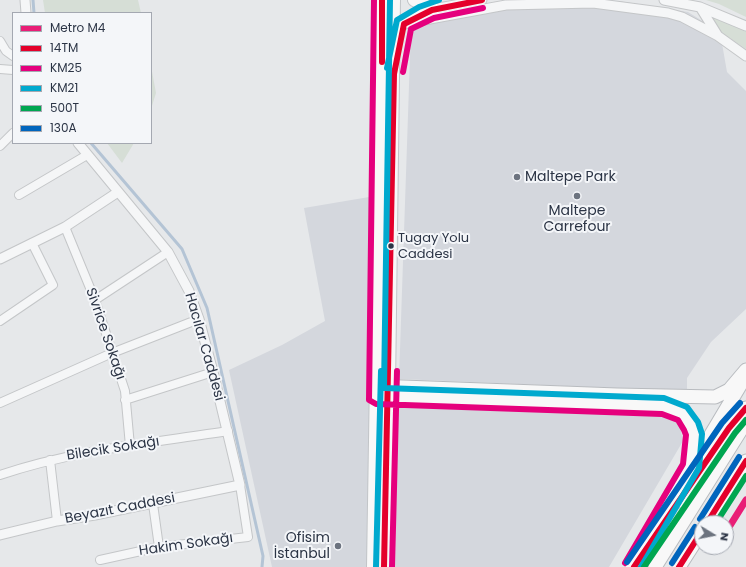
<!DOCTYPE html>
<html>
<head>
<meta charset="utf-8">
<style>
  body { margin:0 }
  #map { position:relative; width:746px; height:567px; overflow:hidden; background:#e6e8ea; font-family:Poppins,sans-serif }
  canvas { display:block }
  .legend { position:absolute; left:12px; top:12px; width:140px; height:132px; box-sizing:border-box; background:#f4f6f9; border:1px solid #a4a8b1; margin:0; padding:5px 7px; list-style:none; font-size:12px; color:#2b3445 }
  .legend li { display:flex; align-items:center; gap:8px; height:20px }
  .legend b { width:20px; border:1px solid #a4a8b1 }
  .north { position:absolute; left:694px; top:515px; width:40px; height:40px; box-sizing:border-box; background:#f4f6f9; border:1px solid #a4a8b1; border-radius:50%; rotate:100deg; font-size:11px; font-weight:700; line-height:16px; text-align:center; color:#2b3445 }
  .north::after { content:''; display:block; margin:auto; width:14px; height:18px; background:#6c737f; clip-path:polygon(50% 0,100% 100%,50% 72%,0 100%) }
</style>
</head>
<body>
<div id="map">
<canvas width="746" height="567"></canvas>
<ul class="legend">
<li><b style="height:5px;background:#e91e76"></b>Metro M4</li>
<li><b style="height:5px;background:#e4002b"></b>14TM</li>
<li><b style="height:5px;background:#e5007d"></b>KM25</li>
<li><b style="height:5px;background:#00a9ce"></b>KM21</li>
<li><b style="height:5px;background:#00a651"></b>500T</li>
<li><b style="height:5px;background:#0065bd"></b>130A</li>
</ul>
<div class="north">N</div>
</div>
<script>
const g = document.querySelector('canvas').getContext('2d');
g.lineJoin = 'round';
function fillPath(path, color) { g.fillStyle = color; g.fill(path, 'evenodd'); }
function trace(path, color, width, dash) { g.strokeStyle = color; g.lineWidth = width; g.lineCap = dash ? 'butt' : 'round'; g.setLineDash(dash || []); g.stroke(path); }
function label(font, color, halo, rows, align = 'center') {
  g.font = font + ' Poppins,sans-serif'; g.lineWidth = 4; g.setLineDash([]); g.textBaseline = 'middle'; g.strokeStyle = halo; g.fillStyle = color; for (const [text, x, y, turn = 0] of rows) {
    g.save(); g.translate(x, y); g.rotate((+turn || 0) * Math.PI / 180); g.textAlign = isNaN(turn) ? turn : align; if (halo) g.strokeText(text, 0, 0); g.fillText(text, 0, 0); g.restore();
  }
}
fillPath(new Path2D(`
  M619,1L688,12L720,32L727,72L746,91V309L711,342L687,378V391L399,379L411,27L513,4Z
  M375,196L370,567H272L229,370L282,345L325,321L304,208Z
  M398,398L664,415L679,422L683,441L609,567H395Z`), '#d4d7dd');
fillPath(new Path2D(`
  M43,0H138L141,13H45Z
  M706,0H746V17L719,4Z
  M707,15L746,31V49L720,32Z
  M151,66L156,93L151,109Z
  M107,143H134L122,163Z`), '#d6ded6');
trace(new Path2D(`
  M33,0L34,13
  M91,143L182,249L207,308L263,556L262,567`), '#b4c4d5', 3);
const minor = new Path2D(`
  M0,41L6,51L13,56
  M0,69L13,70
  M0,146L13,133
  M19,195L87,155
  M65,227L95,300L125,391L130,446
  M95,300L168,252
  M0,321L53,285L32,243
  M125,400L213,372
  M0,403L112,353L199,319
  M50,460L57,521
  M0,475C74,450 151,443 228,431
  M153,504L159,547
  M100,560L159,547L248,537L240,485`);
const tertiary = new Path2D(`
  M25,0L26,13
  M664,0L700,7L746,26
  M700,7L718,36L746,56
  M433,9L482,0
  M408,23L506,5L593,3L668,13L682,17L718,36
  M0,259L65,227L118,192
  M0,535L57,521L95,515L240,485L213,372L199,319L189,291L168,252L78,143`);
const primary = new Path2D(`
  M414,0L433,9
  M389,28L394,29L415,16L433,9
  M373,567L382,0
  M384,567L389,387L394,0`);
const trunk = new Path2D(`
  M376,386L617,395L715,397L729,390L746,370
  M376,396L664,406C669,408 676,410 681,413C699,424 692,450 691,467
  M680,501L729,428L746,408
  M707,523L746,461
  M632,567L741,384
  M655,567L746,422
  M679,567L702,531`);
trace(minor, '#c4c6c8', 10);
trace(tertiary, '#c4c6c8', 11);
trace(primary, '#c2c5c8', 14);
trace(trunk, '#b8bbbf', 15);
trace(minor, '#f5f6f7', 8);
trace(tertiary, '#f5f6f7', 9);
trace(primary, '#f8f8f8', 12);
trace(trunk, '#f8f8f8', 13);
trace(new Path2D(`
  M382,0V62
  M707,523L746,461
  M384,567L394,74L404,24L432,10L482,0
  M634,567L729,428L746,408
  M679,567L702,531`), '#e4002b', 6);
trace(new Path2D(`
  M374,0L369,400L376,404L662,414L678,420L684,430L686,435L683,464L625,563
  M403,72L411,29L434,18L483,8
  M392,567L397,371`), '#e5007d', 6);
trace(new Path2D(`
  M390,0L384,388L664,398L687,407L698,422L702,434L699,468L641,567
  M387,68L397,20L419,7L439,0
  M376,567L381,371`), '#00a9ce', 6);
trace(new Path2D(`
  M716,523L746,476
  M644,567L735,433L746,420`), '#00a651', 6);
trace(new Path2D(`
  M700,519L739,457
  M627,562L722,423L740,403
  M672,563L695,527`), '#0065bd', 6);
trace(new Path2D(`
  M726,532L746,500`), '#e91e76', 7);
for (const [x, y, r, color] of [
  [517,177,4,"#6c737f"],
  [577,196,4,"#6c737f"],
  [391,246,3.5,"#2b3445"],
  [338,546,4,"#6c737f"]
]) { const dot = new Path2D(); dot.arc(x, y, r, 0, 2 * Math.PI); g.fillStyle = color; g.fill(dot); trace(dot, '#f4f6f9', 1.5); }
label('13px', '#2b3445', '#f4f6f9', [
  ["Tugay Yolu",398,239],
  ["Caddesi",398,255]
], 'left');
label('14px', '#2b3445', '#f4f6f9', [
  ["Maltepe Park",525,177],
  ["Maltepe",577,211,"center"],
  ["Carrefour",577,227,"center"],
  ["Ofisim",330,538,"right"],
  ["İstanbul",330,554,"right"]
], 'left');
label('14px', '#2b3445', '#f4f6f9', [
  ["Sivrice Sokağı",105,334,71],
  ["Hacılar Caddesi",204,347,74],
  ["Bilecik Sokağı",113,449,-9],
  ["Beyazıt Caddesi",120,509,-11],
  ["Hakim Sokağı",186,545,-8]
]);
</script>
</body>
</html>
